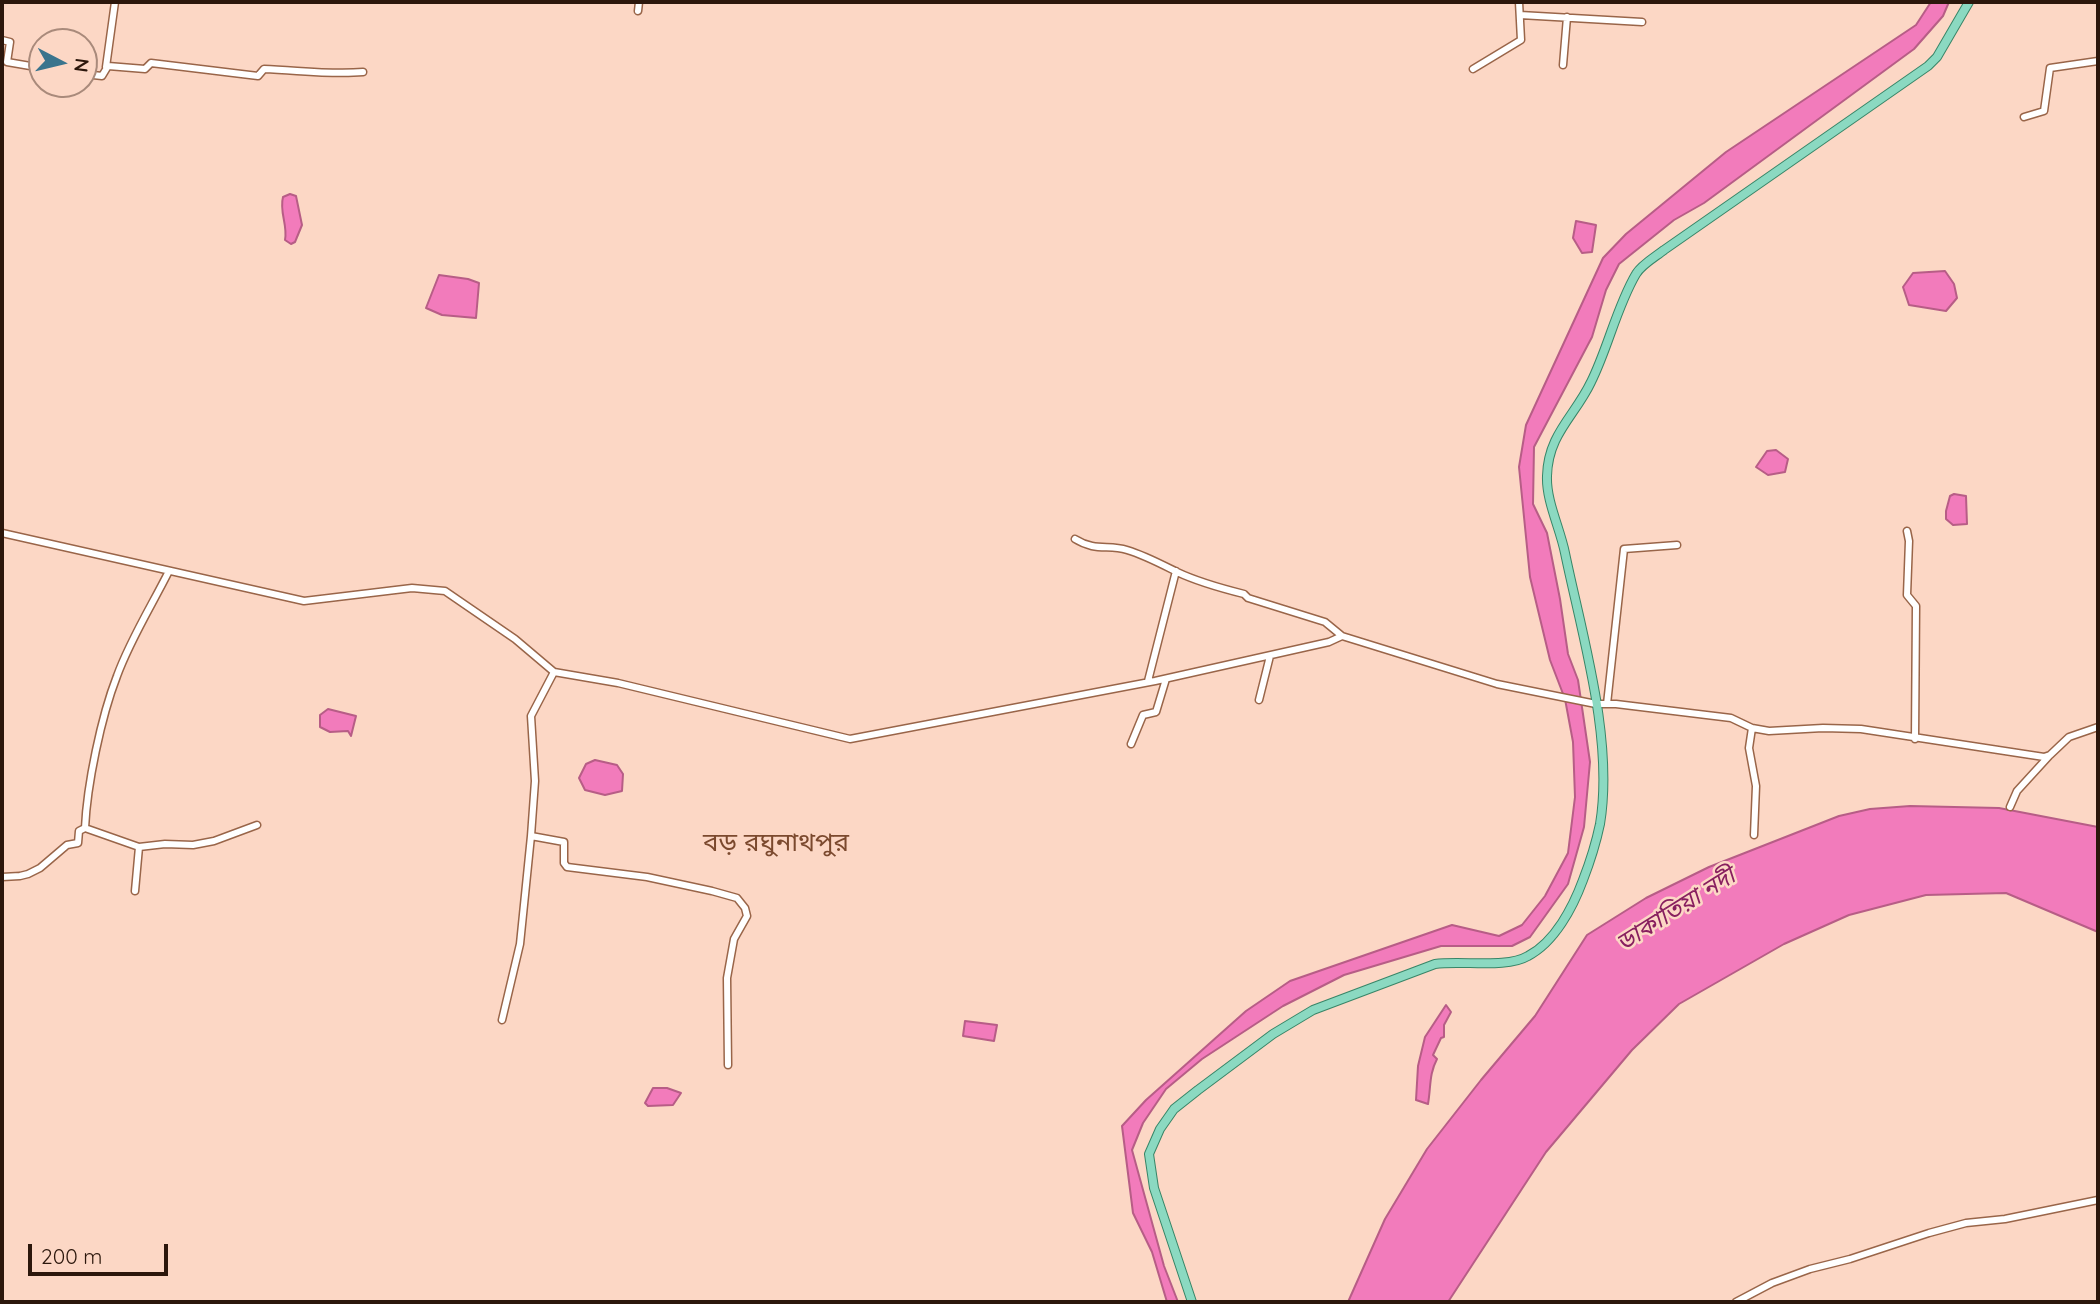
<!DOCTYPE html>
<html>
<head>
<meta charset="utf-8">
<style>
  body { margin:0 }
  #map { position:relative; width:2100px; height:1304px; overflow:hidden; background:#fcd7c5; font-family:Quicksand,sans-serif }
  canvas { display:block }
  .frame { position:absolute; inset:0; border:4px solid #2c170c; pointer-events:none }
  .north { position:absolute; left:28px; top:28px; width:70px; height:70px; box-sizing:border-box; background:#fcd7c5; border:2px solid #a98a7b; border-radius:50%; rotate:97deg; font-size:19px; font-weight:700; line-height:28px; text-align:center; color:#2c170c }
  .north::after { content:''; display:block; margin:auto; width:24px; height:32px; background:#3a748d; clip-path:polygon(50% 0,100% 100%,50% 72%,0 100%) }
  .scale { position:absolute; left:28px; top:1244px; width:140px; height:32px; box-sizing:border-box; border:4px solid #2c170c; border-top:0; padding-left:9px; font-size:21px; line-height:24px; white-space:nowrap; color:#2c170c; -webkit-text-stroke:5px #fcd7c5; paint-order:stroke }
</style>
</head>
<body>
<div id="map">
<canvas width="2100" height="1304"></canvas>
<div class="frame"></div>
<div class="north">N</div>
<div class="scale">200 m</div>
</div>
<script>
const g = document.querySelector('canvas').getContext('2d');
g.lineJoin = 'round';
function fillPath(path, color) { g.fillStyle = color; g.fill(path, 'evenodd'); }
function trace(path, color, width, dash) { g.strokeStyle = color; g.lineWidth = width; g.lineCap = dash ? 'butt' : 'round'; g.setLineDash(dash || []); g.stroke(path); }
function label(font, color, halo, rows, align = 'center') {
  g.font = font + ' Quicksand,"Noto Sans Bengali",sans-serif'; g.lineWidth = 5; g.setLineDash([]); g.textBaseline = 'middle'; g.strokeStyle = halo; g.fillStyle = color; for (const [text, x, y, turn = 0] of rows) {
    g.save(); g.translate(x, y); g.rotate((+turn || 0) * Math.PI / 180); g.textAlign = isNaN(turn) ? turn : align; if (halo) g.strokeText(text, 0, 0); g.fillText(text, 0, 0); g.restore();
  }
}
const water = new Path2D(`
  M1931,2H1949L1943,16L1914,49L1704,203L1674,220L1619,264L1606,290L1592,337L1534,447L1533,504L1547,533L1560,599L1568,654L1578,680L1590,762L1584,827L1568,884L1530,937L1512,946H1441L1344,975L1283,1006L1202,1059L1166,1089L1143,1123L1132,1150L1164,1266L1178,1302H1167L1152,1252L1133,1213L1122,1126L1146,1100L1246,1011L1290,981L1452,925L1499,936L1522,925L1545,896L1568,853L1575,797L1573,742L1565,699L1550,660L1530,577L1519,467L1526,425L1603,258L1626,234L1726,152L1916,25Z
  M290,194L296,196L302,225L295,242L291,244L285,240C288,225 279,212 283,197Z
  M1576,221L1596,225L1592,252L1582,253L1573,238Z
  M1945,271L1954,284L1957,298L1946,311L1909,305L1903,287L1913,273Z
  M439,275L468,279L479,283L476,318L442,315L426,308Z
  M1776,450L1788,459L1785,472L1768,475L1756,467L1767,451Z
  M1954,494L1966,496L1967,524L1953,525L1946,519V511L1950,496Z
  M328,709L356,716L351,736L348,731L330,732L320,727V715Z
  M595,760L617,765L623,774L622,791L605,795L585,790L579,778L586,764Z
  M1910,806L1999,808L2098,827V932L2006,893L1926,895L1849,915L1784,944L1679,1004L1632,1050L1546,1152L1448,1302H1348L1385,1219L1427,1149L1481,1080L1535,1016L1587,935L1646,898L1709,867L1839,816L1870,809Z
  M1446,1005L1451,1012L1444,1025V1037L1441,1038L1433,1055L1437,1059C1429,1074 1431,1087 1428,1104L1416,1100L1418,1066L1425,1037Z
  M965,1021L997,1025L994,1041L963,1036Z
  M653,1088H667L681,1093L673,1105L648,1106L645,1103Z`);
fillPath(water, '#f27bbb');
trace(water, '#b75d86', 2);
const minor = new Path2D(`
  M638,11L639,2
  M1520,15L1642,22
  M2,40L10,42L7,62L42,68
  M1563,65L1567,17
  M106,67L115,2
  M1473,69L1521,40L1519,2
  M84,74L102,76L108,66L145,69L151,63L258,76L264,69C297,70 330,75 363,72
  M2024,117L2044,111L2050,68L2098,61
  M1907,531L1909,541L1907,595L1916,606L1915,739
  M2,533L304,601L412,588L445,591L515,639L554,672L618,683L850,739L1155,681L1329,642L1342,636
  M1075,539C1096,552 1108,544 1127,550C1144,555 1161,564 1177,572C1196,581 1224,589 1244,594L1248,598L1325,622L1342,636L1497,684L1596,704H1616L1731,718L1752,728L1769,731L1823,728L1861,729L2044,757L2050,755L2069,737L2098,727
  M1148,681L1176,571
  M1259,700L1270,656
  M1607,704L1624,549L1677,545
  M1752,728L1749,748L1756,786L1754,835
  M1131,744L1143,715L1156,712L1166,679
  M2010,807L2017,791L2049,756
  M85,828L139,847L165,844L193,845L214,841L257,825
  M531,836L535,781L531,716L554,672
  M2,877L20,876L28,874L40,868L67,845L78,843L79,831L85,828C87,785 101,717 117,676C130,640 152,605 169,571
  M135,891L139,847
  M502,1020L520,944L531,836L564,842V863L567,867L647,877L712,891L737,898L745,908L747,916L734,939L727,978L728,1065
  M1736,1302L1772,1283L1810,1269L1850,1259L1929,1233L1966,1223L2005,1219L2098,1200`);
const major = new Path2D(`
  M1192,1302L1154,1188L1149,1154L1160,1129L1174,1109L1198,1090L1273,1034L1313,1010L1435,964C1462,960 1506,969 1528,956C1555,942 1573,907 1583,880C1590,862 1596,843 1600,824C1614,740 1582,635 1565,553C1560,528 1546,501 1547,476C1548,434 1575,416 1591,382C1608,348 1617,306 1636,274C1641,265 1655,257 1664,250L1928,66L1937,57L1969,2`);
trace(minor, '#996549', 9);
trace(major, '#388567', 10);
trace(minor, '#fff', 6);
trace(major, '#8bd9c1', 8);
label('italic 24px', '#881f5f', '#fcd7c5', [
  ["ডাকাতিয়া নদী",1676,910,-32]
]);
label('26px', '#7b492e', '#fcd7c5', [
  ["বড় রঘুনাথপুর",776,843]
]);
</script>
</body>
</html>
